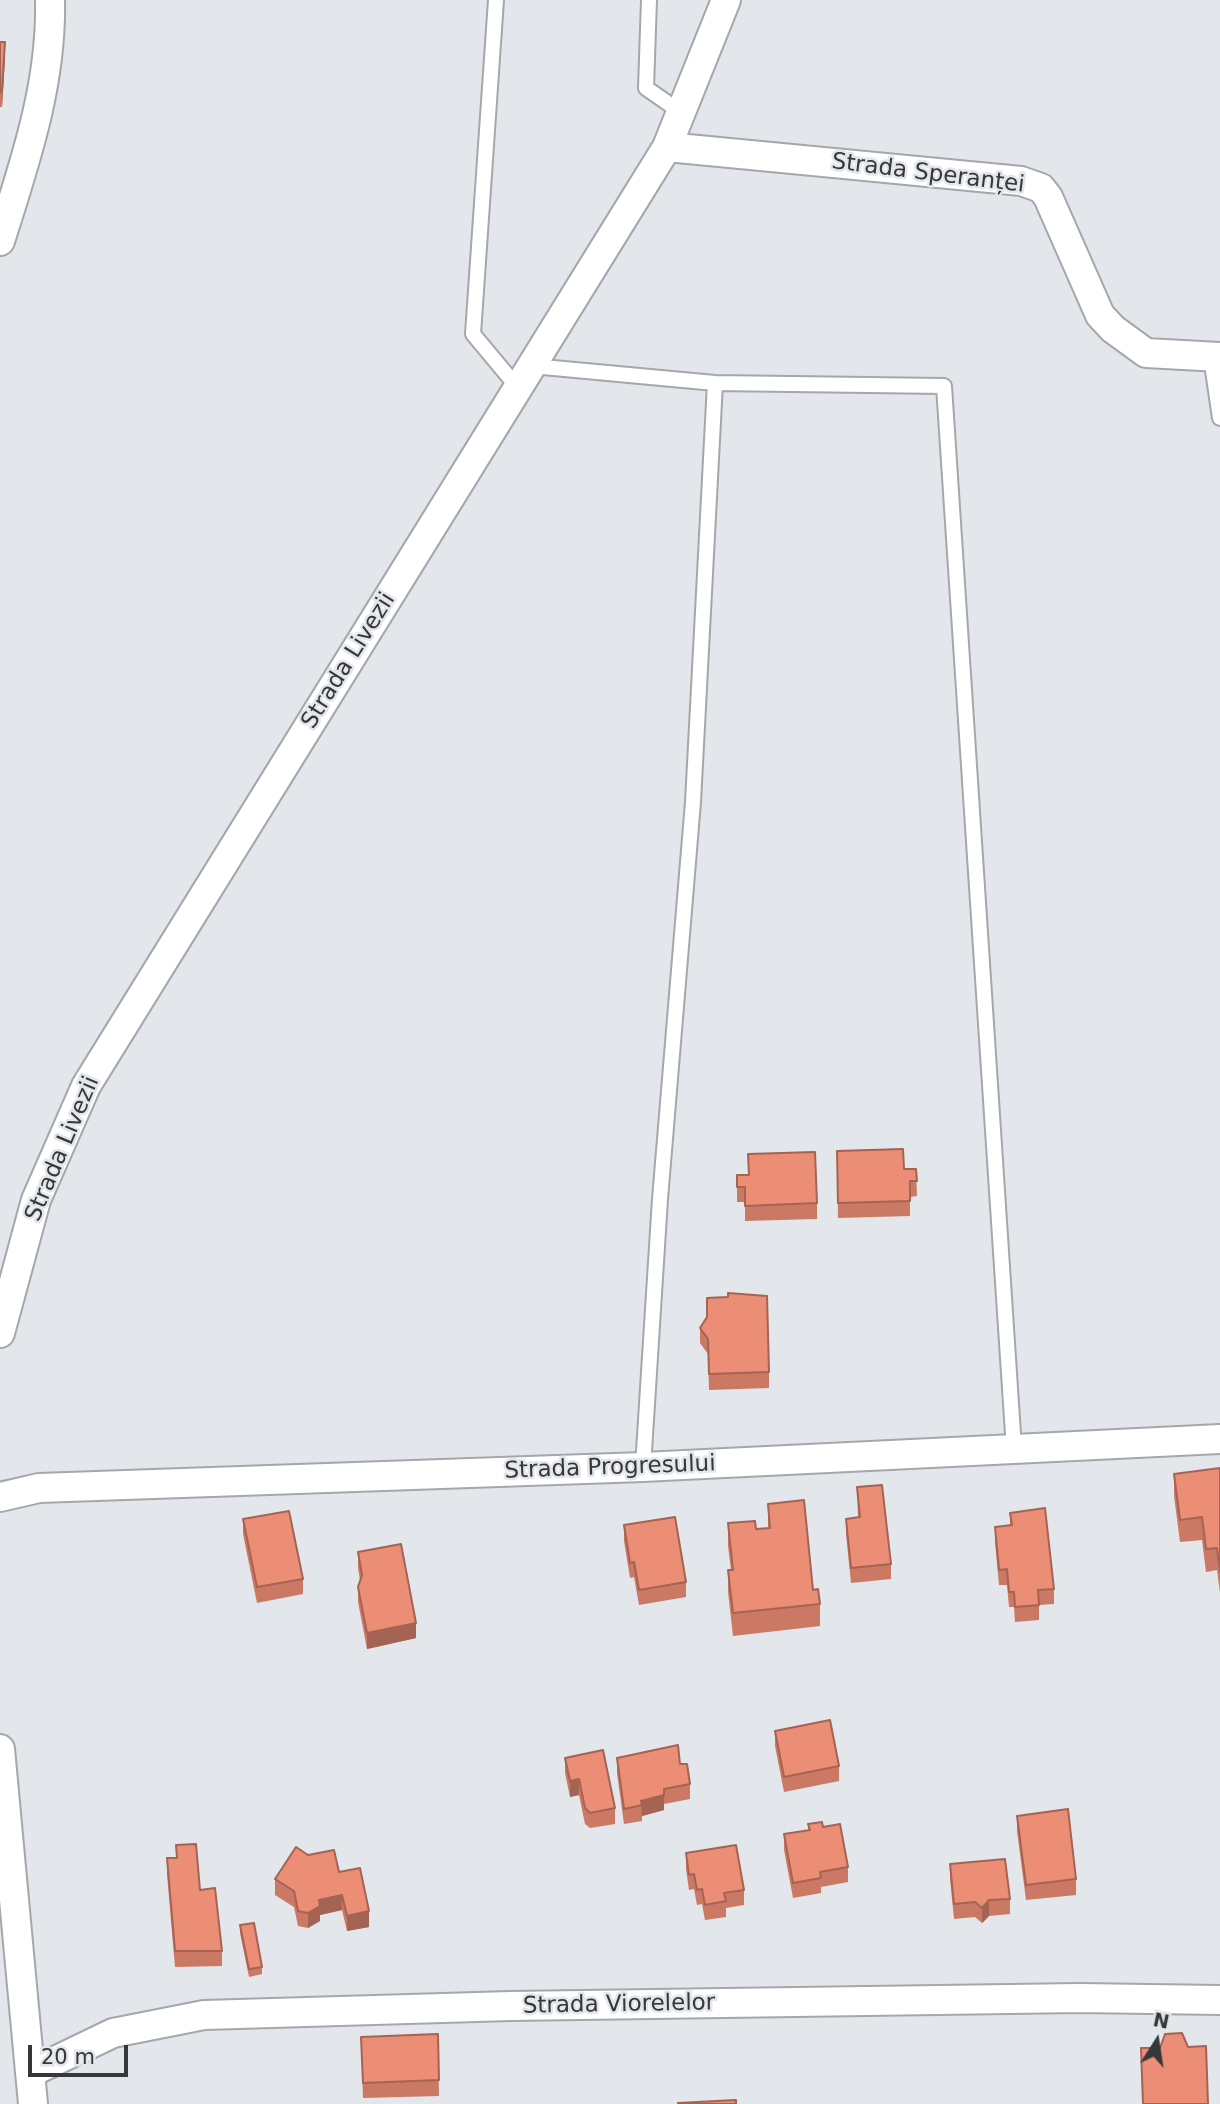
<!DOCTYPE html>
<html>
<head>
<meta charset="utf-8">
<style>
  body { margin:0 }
  #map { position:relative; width:1220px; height:2104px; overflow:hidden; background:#e3e6ea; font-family:"DejaVu Sans",sans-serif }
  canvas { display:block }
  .north { position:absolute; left:1122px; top:2006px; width:70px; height:70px; -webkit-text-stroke:5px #e3e6ea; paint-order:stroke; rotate:12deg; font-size:19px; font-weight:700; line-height:28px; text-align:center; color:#363739 }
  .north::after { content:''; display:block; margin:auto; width:24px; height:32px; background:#363739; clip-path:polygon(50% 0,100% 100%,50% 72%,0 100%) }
  .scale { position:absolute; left:28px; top:2045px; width:100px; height:32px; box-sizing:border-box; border:4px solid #363739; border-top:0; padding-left:9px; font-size:21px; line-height:24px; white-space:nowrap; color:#363739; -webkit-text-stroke:5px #e3e6ea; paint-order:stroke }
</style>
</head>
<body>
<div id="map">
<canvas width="1220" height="2104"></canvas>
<div class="north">N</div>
<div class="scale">20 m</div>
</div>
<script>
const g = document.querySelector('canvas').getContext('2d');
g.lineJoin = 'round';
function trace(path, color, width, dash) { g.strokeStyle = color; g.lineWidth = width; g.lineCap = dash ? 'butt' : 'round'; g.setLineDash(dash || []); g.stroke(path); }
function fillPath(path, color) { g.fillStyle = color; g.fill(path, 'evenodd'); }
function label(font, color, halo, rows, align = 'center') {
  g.font = font + ' "DejaVu Sans",sans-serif'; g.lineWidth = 5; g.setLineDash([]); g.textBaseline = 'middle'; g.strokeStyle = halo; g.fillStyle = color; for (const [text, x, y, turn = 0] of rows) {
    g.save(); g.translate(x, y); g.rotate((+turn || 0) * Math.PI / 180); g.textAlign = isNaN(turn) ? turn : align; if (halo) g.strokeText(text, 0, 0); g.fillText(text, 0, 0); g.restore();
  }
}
const service = new Path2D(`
  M496,0L473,334L518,388
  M649,0L646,88L682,113
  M1211,357L1220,418
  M532,366L715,383L944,386L1014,1449
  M643,1467L660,1199L693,802L715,383`);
const minor = new Path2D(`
  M667,147L1021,181L1041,188L1048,197L1100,315L1113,329L1146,353L1220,357
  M0,241C25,162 52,84 50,0
  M0,1333L36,1200L86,1086L667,147L726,0
  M0,1497L39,1488L643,1467L1220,1439
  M0,1749L33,2104
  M30,2073L113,2033L204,2015L511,2006L1080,1998L1220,2000`);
trace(service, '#a4a7ab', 18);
trace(minor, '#a4a7ab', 32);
trace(service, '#fff', 14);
trace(minor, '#fff', 28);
fillPath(new Path2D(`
  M0,42L5,57L2,107H0Z
  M837,1151L904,1169H916L917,1196L910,1197V1216L838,1218Z
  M737,1175L817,1203V1219L745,1221V1202H737Z
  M700,1328L769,1372V1388L709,1390L708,1354L700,1343Z
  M1220,1468V1593L1217,1570L1206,1572L1202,1540L1180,1542L1174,1496V1474Z
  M857,1487L891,1564V1579L851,1583L846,1534V1519L858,1517Z
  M768,1504L820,1604V1626L733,1636L728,1592V1570H731L728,1546V1523L756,1529L768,1528Z
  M1010,1513L1054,1589V1604L1039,1605V1620L1015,1622L1014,1607H1009L1007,1585H999L995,1542V1527L1010,1525Z
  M243,1519L303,1579V1594L257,1603L243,1534Z
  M624,1525L686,1582V1597L639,1605L634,1577L630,1578L624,1541Z
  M358,1552L416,1638L367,1649L358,1602V1587L360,1580L358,1568Z
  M775,1731L839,1766V1781L784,1792L775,1746Z
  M565,1758L615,1808V1824L590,1828L585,1824L579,1795L570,1797L565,1773Z
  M617,1758L680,1764L690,1784V1799L664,1804V1810L642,1816V1821L624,1824L617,1773Z
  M1017,1816L1076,1879V1895L1026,1900L1017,1831Z
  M808,1824L823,1827L848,1867V1882L821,1887V1893L793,1898L784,1850V1834L808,1830Z
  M176,1845L222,1951V1966L175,1967L167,1874V1858H176Z
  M686,1853L744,1890V1905L726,1908V1917L705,1920L702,1904L697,1905L694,1889L689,1890L686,1869Z
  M308,1855L339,1872L369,1927L347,1931L342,1910L320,1915V1921L308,1928L298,1926L294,1907L275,1895V1879Z
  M950,1864L1010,1899V1914L989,1916L982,1923L975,1917L954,1919L950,1879Z
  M240,1925L262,1967V1974L249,1977L240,1933Z
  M438,2034L439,2096L363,2098L361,2037Z`), '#cb7965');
fillPath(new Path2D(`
  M5,42V57L2,107V91Z
  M416,1623V1638L367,1649V1633Z
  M579,1779V1795L570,1797V1781Z
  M664,1795V1810L642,1816L641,1801Z
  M342,1895V1910L320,1915V1921L308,1928V1913L319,1900Z
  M989,1900V1916L982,1923V1908Z
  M369,1911V1927L347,1931V1916Z`), '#a56353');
const building = new Path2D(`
  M0,42H5L2,91L0,92Z
  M903,1149L904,1169H916L917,1181H910V1201L838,1203L837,1151Z
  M815,1152L817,1203L745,1206V1187H737V1175H749L748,1154Z
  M728,1293L767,1296L769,1372L709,1374L708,1339L700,1328L707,1317V1298L728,1297Z
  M1220,1468V1571L1217,1548L1206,1549L1202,1517L1180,1520L1174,1474Z
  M882,1485L891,1564L851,1568L846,1519L860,1517L857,1487Z
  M804,1500L813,1590L818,1589L820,1604L733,1613L728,1570H733L728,1523L755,1521L756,1529L770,1528L768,1504Z
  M1045,1508L1054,1589L1038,1590L1039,1605L1015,1607L1014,1592H1009L1007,1569L999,1570L995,1527L1012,1525L1010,1513Z
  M289,1511L303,1579L257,1587L243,1519Z
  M675,1517L686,1582L639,1590L634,1562L630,1563L624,1525Z
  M401,1544L416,1623L367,1633L358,1587L362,1575L358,1552Z
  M830,1720L839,1766L784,1777L775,1731Z
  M678,1745L680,1764H687L690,1784L664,1789V1795L641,1801L642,1805L624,1809L617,1758Z
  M603,1750L615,1808L590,1813L585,1808L579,1779L570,1781L565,1758Z
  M1068,1809L1076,1879L1026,1885L1017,1816Z
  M822,1822L823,1827L840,1824L848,1867L820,1872L821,1878L793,1883L784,1834L810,1830L808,1824Z
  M196,1844L200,1890L215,1888L222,1951H175L167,1858H177L176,1845Z
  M736,1845L744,1890L724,1893L726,1901L705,1905L702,1889L697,1890L694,1874L689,1875L686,1853Z
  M296,1847L308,1855L334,1850L339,1872L360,1868L369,1911L347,1916L342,1895L319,1900L320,1906L308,1913L298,1911L294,1891L275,1879Z
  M1005,1859L1010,1899L989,1900L982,1908L975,1902L954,1904L950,1864Z
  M254,1923L262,1967L249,1969L240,1925Z
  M1182,2033L1188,2047L1206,2046L1208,2104H1143L1141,2048H1160L1165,2034Z
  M438,2034L439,2080L363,2083L361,2037Z
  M736,2100V2104H678V2103Z`);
fillPath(building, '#ec8d76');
trace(building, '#a56353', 2);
label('23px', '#363739', '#e3e6ea', [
  ["Strada Speranței",928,174,7],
  ["Strada Livezii",349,661,-58],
  ["Strada Livezii",63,1149,-67],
  ["Strada Progresului",610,1468,-2],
  ["Strada Viorelelor",619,2005,-1]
]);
</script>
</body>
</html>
